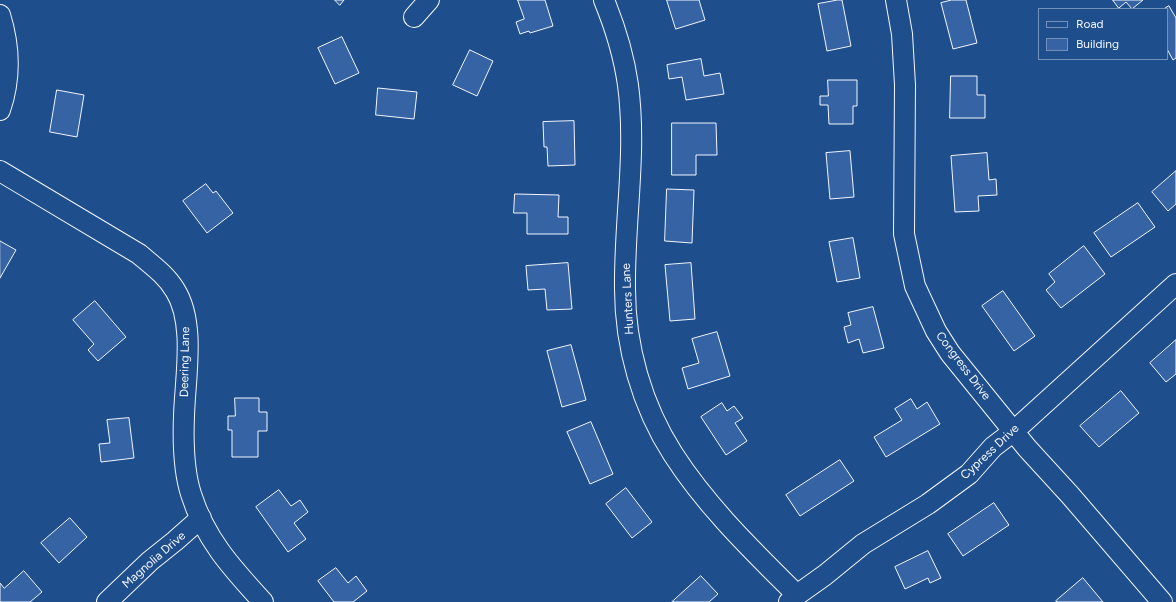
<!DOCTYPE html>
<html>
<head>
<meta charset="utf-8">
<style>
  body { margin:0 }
  #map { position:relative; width:1176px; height:602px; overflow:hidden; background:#1f4e8c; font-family:Figtree,sans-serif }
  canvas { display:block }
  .legend { position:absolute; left:1038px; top:8px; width:130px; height:52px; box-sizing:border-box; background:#1f4e8c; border:1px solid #7391ba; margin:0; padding:5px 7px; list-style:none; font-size:12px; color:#f2f6ff }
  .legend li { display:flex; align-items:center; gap:8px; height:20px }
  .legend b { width:20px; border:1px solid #7391ba }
</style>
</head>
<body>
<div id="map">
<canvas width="1176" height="602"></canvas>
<ul class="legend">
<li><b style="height:5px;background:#1f4e8c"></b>Road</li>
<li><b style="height:11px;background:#3563a3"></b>Building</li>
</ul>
</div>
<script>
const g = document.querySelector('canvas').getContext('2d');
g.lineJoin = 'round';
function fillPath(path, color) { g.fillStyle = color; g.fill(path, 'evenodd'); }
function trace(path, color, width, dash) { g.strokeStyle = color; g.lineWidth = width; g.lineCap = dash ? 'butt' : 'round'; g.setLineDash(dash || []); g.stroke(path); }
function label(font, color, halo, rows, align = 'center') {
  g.font = font + ' Figtree,sans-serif'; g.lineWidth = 3; g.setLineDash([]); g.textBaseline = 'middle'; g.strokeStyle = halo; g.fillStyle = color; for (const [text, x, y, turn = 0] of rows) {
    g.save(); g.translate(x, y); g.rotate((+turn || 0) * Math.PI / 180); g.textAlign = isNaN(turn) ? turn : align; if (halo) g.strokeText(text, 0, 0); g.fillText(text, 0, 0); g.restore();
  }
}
const building = new Path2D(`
  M335,0H344L340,5Z
  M518,0H545L553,26L530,33L529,31L520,34L516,22L524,19Z
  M667,0H699L705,20L676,29Z
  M838,0H842L851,46L827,51L818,4Z
  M952,0H966L977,43L953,49L941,3Z
  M1113,0H1143L1132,9L1126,2L1119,8Z
  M1169,6L1176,18V58L1173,60L1167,49V9H1164Z
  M342,37L359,73L335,84L318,48Z
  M470,50L493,61L477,96L453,85Z
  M701,59L704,76L720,73L724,94L686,100L682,77L669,79L667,65Z
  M951,76H977V95H985V118H950Z
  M828,80H857V106H853V124H829L828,105H820V96H828Z
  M378,88L417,92L414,119L376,115Z
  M57,90L84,95L77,137L50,132Z
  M574,121L575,165L548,166L547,147H544L543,122Z
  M672,123H716L717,155H696V175H672Z
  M850,151L854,197L830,199L826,153Z
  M987,153L989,180L996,179L997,195L978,196L979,211L955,212L951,156Z
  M1176,171V204L1168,211L1152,192Z
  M206,184L213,193L216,191L233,213L207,233L183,201Z
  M667,189L694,190L692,243L665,241Z
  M515,194L559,195L558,217H568V234H527V213H514Z
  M1138,203L1155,227L1111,257L1094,233Z
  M853,238L860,278L837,282L829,242Z
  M0,241L16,250L0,278Z
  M1084,246L1105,274L1061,308L1046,290L1055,282L1049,274Z
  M568,263L572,309L547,310L545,289L528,290L526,266Z
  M691,263L695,319L670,321L665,265Z
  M1003,291L1035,336L1014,351L982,306Z
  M95,301L126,337L98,361L88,350L94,344L73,320Z
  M873,307L884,348L863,353L859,339L848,343L844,327L851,325L848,313Z
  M717,332L730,376L688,389L682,368L699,363L692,339Z
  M1176,340V374L1166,382L1150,363Z
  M571,345L586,400L562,407L547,351Z
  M1121,391L1139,413L1099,447L1080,426Z
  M235,398H259V412H267V431H258V457H232V430H228V416H235Z
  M911,399L917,409L927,402L940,424L886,457L874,437L902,420L895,409Z
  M722,403L727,411L734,406L743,418L735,423L747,441L726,455L701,417Z
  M129,418L134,458L101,462L99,444L110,443L107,420Z
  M591,422L613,474L590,484L567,432Z
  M840,460L854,481L800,516L786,495Z
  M626,488L652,522L632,538L606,504Z
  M279,490L291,506L300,500L308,512L294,523L306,539L288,552L256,507Z
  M994,503L1009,525L963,556L948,534Z
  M70,518L87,537L59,563L41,543Z
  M928,551L941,578L930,583L928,578L905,589L895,567Z
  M336,568L348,583L356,576L367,591L353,602H334L318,581Z
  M24,571L42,592L30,602H0V583L4,588Z
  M701,576L718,594L709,602H672Z
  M1083,578L1103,602H1058L1056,601Z`);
fillPath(building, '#3563a3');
trace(building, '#f2f6ff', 1);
const minor = new Path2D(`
  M604,0C615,27 624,56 628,85C637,153 624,221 625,289C625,346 642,406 673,454C707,507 753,551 797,595
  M896,0L902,34L905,85L904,234L915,286L936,331L950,353L1027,448L1070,495L1162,602
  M0,15C10,47 11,78 0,110
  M414,17L429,0
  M0,171L139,254C152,265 166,275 175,290C196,323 185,378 184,416C183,441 183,469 191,494C205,539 232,568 263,602
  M107,602L150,561L175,541L201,518
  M789,602L797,595L825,575L863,544L928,504L969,474L993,447L1014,431L1176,284`);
trace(minor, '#f2f6ff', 22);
trace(minor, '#1f4e8c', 20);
label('12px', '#f2f6ff', '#1f4e8c', [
  ["Hunters Lane",628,299,-93],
  ["Deering Lane",185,362,-89],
  ["Congress Drive",963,366,53],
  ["Cypress Drive",990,452,-43],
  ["Magnolia Drive",154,560,-41]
]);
</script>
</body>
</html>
